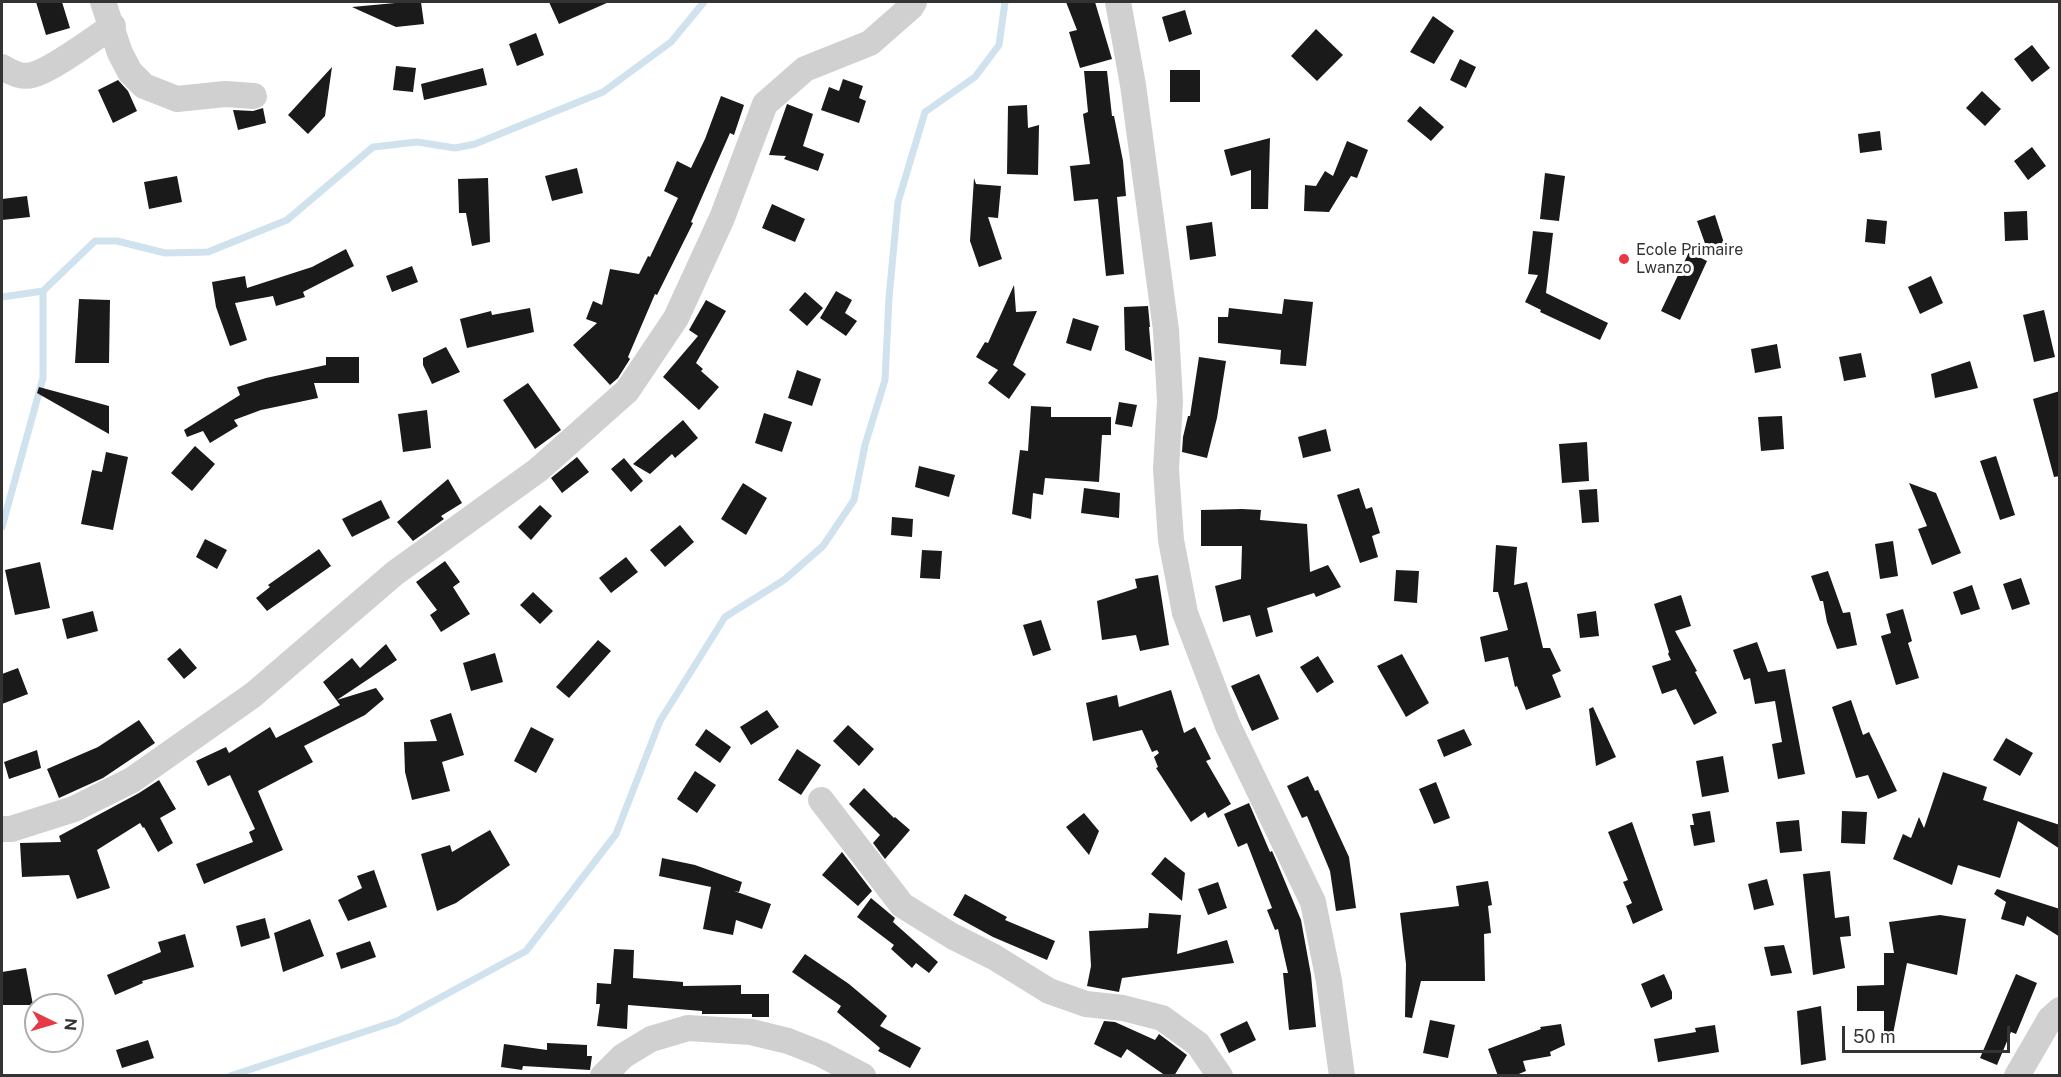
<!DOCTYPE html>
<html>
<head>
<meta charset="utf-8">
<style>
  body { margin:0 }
  #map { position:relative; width:2061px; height:1077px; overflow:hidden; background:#fff; font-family:"Public Sans",sans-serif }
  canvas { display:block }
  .frame { position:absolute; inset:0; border:3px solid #333; pointer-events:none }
  .north { position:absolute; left:24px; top:993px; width:60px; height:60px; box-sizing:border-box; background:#fff; border:2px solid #adadad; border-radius:50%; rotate:95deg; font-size:16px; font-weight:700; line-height:24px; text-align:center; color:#333 }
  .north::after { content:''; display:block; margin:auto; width:21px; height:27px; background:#e63946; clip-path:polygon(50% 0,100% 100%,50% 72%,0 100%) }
  .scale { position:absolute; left:1842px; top:1026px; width:168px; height:27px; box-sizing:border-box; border:3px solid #333; border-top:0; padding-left:8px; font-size:18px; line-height:21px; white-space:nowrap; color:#333; -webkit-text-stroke:4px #fff; paint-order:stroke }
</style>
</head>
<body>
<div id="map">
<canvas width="2061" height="1077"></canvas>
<div class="frame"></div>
<div class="north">N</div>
<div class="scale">50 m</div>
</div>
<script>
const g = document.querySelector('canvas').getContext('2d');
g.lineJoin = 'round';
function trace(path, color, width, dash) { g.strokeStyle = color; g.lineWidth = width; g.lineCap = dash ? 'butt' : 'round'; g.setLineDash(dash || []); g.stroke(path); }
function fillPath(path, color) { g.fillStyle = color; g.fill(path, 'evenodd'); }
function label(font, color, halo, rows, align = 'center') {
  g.font = font + ' "Public Sans",sans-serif'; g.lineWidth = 6; g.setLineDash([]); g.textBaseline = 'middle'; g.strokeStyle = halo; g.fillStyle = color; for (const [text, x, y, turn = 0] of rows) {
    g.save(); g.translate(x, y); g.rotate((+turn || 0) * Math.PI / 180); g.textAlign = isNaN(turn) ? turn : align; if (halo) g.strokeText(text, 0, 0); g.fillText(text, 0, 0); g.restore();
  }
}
trace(new Path2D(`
  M2,297L43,291L95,241H117L165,253L208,252L287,220L373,147L417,142L455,148L475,144L603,92L671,42L704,2
  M2,527L43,378V291
  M230,1076L397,1021L526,951L616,834L660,721L725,617L784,580L823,546L854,500L865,445L885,380L889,298L898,202L925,112L975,77L999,45L1005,2`), '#cfe2ee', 7);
fillPath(new Path2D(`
  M36,2H62L70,28L46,35Z
  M406,2H421L424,24L396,27L352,7Z
  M549,2H609L559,24Z
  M1066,2H1095L1112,59L1080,68L1069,32L1077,30Z
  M1185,10L1192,34L1169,42L1162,17Z
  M1433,16L1454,31L1434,64L1410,52Z
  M1316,29L1343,55L1317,81L1291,56Z
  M536,33L544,55L517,66L509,44Z
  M2032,45L2050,68L2032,82L2014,59Z
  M1460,59L1476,67L1466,88L1450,80Z
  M396,66L416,68L413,92L393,90Z
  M332,67L325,116L308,134L288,115Z
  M483,68L487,85L424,100L421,84Z
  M1170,70H1200V102H1170Z
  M1084,71H1107L1112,116H1114L1123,161L1126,196L1117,197L1124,274L1106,276L1098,199L1074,201L1070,166L1090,164L1083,114L1088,112Z
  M843,79L863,86L859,98L866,101L859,123L821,110L829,87L839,91Z
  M118,80L128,91L137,111L113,123L98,90Z
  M1982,91L2001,109L1985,126L1966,108Z
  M721,96L744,105L734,135L730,133L691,222L693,223L657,295L655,294L628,357L630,359L618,378L610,385L573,345L597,323L586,319L593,301L602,305L610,269L639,274L648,256L650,257L678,198L664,191L677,161L691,168L705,139Z
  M787,104L813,114L803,146L824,154L818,171L784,159L786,156L769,155Z
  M1027,105L1028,128L1039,125L1038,175L1007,174L1008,106Z
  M1420,106L1444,127L1431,141L1407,121Z
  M263,108L266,123L238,130L233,110L253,111Z
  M1880,131L1882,150L1860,153L1858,134Z
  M1270,138L1268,209H1251V170L1231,176L1224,150Z
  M1347,141L1368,150L1357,178L1351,176L1329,212L1304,211L1305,185L1316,186L1325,171L1333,176Z
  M2032,147L2046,166L2028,180L2014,161Z
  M577,168L583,193L552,201L545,176Z
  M1545,173L1565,176L1559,221L1540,219Z
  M177,176L182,202L149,209L144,182Z
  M488,178L490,242L472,246L466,213H459L458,179Z
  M974,178L976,184L1001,186L998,218L988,217L1002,259L979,267L970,241Z
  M27,196L30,217L2,220V199Z
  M772,204L805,219L795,242L762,228Z
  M2027,211L2028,240L2005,241L2004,212Z
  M1715,215L1724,243L1707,249L1697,221Z
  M1867,219L1887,221L1885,244L1865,242Z
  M1212,222L1216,256L1190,260L1186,226Z
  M1533,231L1553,233L1546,293L1608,323L1600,340L1540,312L1541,310L1525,302L1538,275L1528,274Z
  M346,249L354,266L303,292L305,297L276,306L273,296L235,303L247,340L230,346L216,307L212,282L245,276L247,288L312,267Z
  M1689,252L1707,261L1680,320L1661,311Z
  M412,266L418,282L392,292L386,276Z
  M1931,276L1943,303L1920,314L1908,287Z
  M1014,285L1016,312L1037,311L1013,365L1026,374L1009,399L988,383L998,370L976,357L985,342L988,343Z
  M836,291L852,300L845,313L857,321L846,336L820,318Z
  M805,292L823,308L807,326L789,310Z
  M79,299L110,300L109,363H75Z
  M1284,299L1313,302L1306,366L1280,364L1281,350L1218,343V317H1228L1229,308L1282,314Z
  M706,300L726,311L696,363L703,369L701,371L719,387L699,410L663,377L698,336L689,330Z
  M1148,306L1150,327H1149L1152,361L1125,350L1124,307Z
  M530,308L534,332L467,348L460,319L491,311L492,315Z
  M2044,310L2055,357L2034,362L2023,315Z
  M1073,318L1099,326L1091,351L1066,343Z
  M1777,344L1781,368L1755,373L1751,349Z
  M446,347L460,372L432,384L423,365V358Z
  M1861,353L1866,377L1844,381L1839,357Z
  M326,357H359V383H314L318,398L261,410L234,420L238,426L210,443L203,431L187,437L184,430L240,395L237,387L266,378L326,365Z
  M1199,357L1226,361L1217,418L1207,458L1182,452L1183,437L1188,416H1190Z
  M1970,361L1978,388L1935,398L1931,374Z
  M797,370L821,379L812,406L788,398Z
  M528,383L561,430L535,449L503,400Z
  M39,387L109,406V434L37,393Z
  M2060,391V476L2054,477L2033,399Z
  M1119,402L1137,405L1132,427L1115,424Z
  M1031,406L1051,407V417H1111V435H1102L1099,482L1045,478L1043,495L1033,493L1031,519L1012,514L1020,450L1028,451Z
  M427,410L431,448L403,452L398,414Z
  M764,413L792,422L782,452L755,443Z
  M1782,416L1784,449L1761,451L1758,417Z
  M683,420L698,438L675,458L672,454L650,474L633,464Z
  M1326,429L1331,451L1303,458L1298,437Z
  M1587,442L1589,481L1562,483L1559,444Z
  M195,446L215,464L192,491L171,473Z
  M106,452L128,457L113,530L81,524L92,470L102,472Z
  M1996,456L2015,515L2000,520L1980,461Z
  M577,457L589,472L562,493L551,478Z
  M624,458L643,481L631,492L611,469Z
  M919,466L955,475L949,497L915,487Z
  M448,479L462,503L441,516L444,519L413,541L397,522Z
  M743,483L767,498L746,535L721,519Z
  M1909,483L1936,493L1961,553L1932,565L1918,529L1927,526Z
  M1084,488L1120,493L1119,518L1081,513Z
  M1359,488L1366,509L1372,507L1380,533L1372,536L1378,557L1360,563L1337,495Z
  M1597,489L1599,522L1582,523L1579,490Z
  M381,500L390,518L352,537L342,519Z
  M540,505L552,516L531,540L518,527Z
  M1242,509L1261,510L1260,520L1307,524L1310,572L1328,565L1341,587L1316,597L1314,593L1267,608L1273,632L1256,637L1250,615L1223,622L1215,586L1241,579L1242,546H1201V510Z
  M892,517L913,519L912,537L891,535Z
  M680,525L694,542L665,567L650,550Z
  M205,539L227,550L217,569L196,557Z
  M1893,541L1898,576L1880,579L1875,544Z
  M1496,545L1517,547L1514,585L1527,582L1543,648H1550L1561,671L1552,675L1561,697L1526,710L1517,686L1515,687L1508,657L1485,662L1480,637L1508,630L1498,592H1493Z
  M319,549L331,566L267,611L256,598L270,587L268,585Z
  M922,550L942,551L940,579L920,578Z
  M626,557L638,572L611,593L599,578Z
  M445,561L460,582L453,587L470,614L441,632L430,615L437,610L416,582Z
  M40,562L50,608L15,615L5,570Z
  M1396,570L1419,571L1417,603L1394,601Z
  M1828,571L1843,613L1850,612L1857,645L1837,649L1827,622L1823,601H1820L1811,576Z
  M1158,575L1169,645L1140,651L1136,635L1102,640L1097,601L1137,588L1135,579Z
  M2021,578L2030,604L2012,610L2003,584Z
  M1972,585L1980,609L1961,615L1953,592Z
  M533,592L553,611L540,624L520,605Z
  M1681,595L1691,626L1675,631L1697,671L1695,672L1717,713L1694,725L1676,689L1662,694L1652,666L1671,660L1668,654L1669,652L1654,604Z
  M1903,609L1912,641L1908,643L1919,678L1896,685L1881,636L1891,633L1886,614Z
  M93,611L98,631L67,639L62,619Z
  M1596,611L1599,636L1580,638L1577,614Z
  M1041,620L1051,650L1033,656L1023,625Z
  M598,640L611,651L569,698L556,687Z
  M1757,642L1768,672L1785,669L1805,774L1778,779L1772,744L1782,742L1775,701L1755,704L1750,678L1744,680L1733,650Z
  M386,644L397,660L337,700L376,688L384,699L365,715L304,746L313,762L258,791L283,850L204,884L196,864L253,842L249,832L255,829L230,775L208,786L196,761L226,747L229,753L270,727L276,738L340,705L323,682L352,658L360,668Z
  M180,648L197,668L184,679L167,659Z
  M495,653L503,682L471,691L463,663Z
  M1402,654L1429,703L1406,717L1377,666Z
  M1318,656L1334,682L1317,693L1300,667Z
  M18,668L28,694L2,704V674Z
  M1259,674L1279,719L1252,731L1231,686Z
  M1171,690L1184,733L1195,727L1211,759L1206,761L1231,804L1208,818L1205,812L1191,822L1156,768L1158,767L1154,757L1159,753L1157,750L1152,752L1142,730L1093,741L1086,703L1117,695L1119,707Z
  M1851,700L1863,735L1869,732L1897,791L1878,799L1868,775L1856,778L1832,707Z
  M1593,707L1616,757L1596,766L1589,709Z
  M767,710L779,727L751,745L740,727Z
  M451,713L464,755L442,762L450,791L412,800L405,772L404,742L437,741L430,720Z
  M139,720L155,743L103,778L59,798L47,769L98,747Z
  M848,725L874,749L859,766L833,741Z
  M531,727L554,739L536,773L514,761Z
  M706,729L731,747L720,763L695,745Z
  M1464,729L1472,745L1444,757L1437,740Z
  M2006,738L2033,753L2020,776L1993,760Z
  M797,749L821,765L801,795L778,780Z
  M37,750L41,768L9,779L4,762Z
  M1723,756L1729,792L1702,797L1696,761Z
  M695,771L716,785L697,813L677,799Z
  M1943,772L1987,787L1983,800L2060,825V849L2018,821L2000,878L1958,865L1952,885L1893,859L1903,834L1911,838L1919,817L1924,828Z
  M1308,776L1315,791L1318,790L1349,857L1356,908L1336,911L1330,871L1307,816L1302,818L1287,786Z
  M159,780L176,809L160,818L173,843L158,852L144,827L143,828L140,823L97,850L110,888L77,899L69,875L22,877L20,843L61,842L59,836L139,793Z
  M1436,782L1450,818L1434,824L1419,789Z
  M864,788L894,818L895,817L910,830L885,859L873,843L880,835L849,804Z
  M1249,803L1270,852L1272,851L1276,860L1301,920L1311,975L1316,1027L1289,1030L1283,973H1288L1278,929L1275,930L1267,910L1272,908L1247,843L1238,847L1224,814Z
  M1710,811L1715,842L1694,846L1690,825H1694L1692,814Z
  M1842,811L1867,812L1865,844L1841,843Z
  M1084,813L1099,831L1089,855L1066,827Z
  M1799,820L1802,851L1780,853L1776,822Z
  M1632,822L1663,910L1633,924L1626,906L1632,903L1623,882L1628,880L1608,832Z
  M490,830L510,865L456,903L437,911L421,854L450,845L452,852Z
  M842,852L872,891L858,906L822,875Z
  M1165,857L1185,873L1182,901L1151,874Z
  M662,858L695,865L742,882L739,892L734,891L771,904L762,929L736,920L733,935L703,929L711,887L659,876Z
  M374,870L387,907L348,921L338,900L362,888L357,876Z
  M1830,871L1835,918L1849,916L1851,936L1840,937L1845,968L1813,975L1803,874Z
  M1767,879L1774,905L1754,910L1748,884Z
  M1488,881L1492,905L1488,906L1491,933L1484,934L1485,981H1421L1412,1018L1405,1017L1406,964L1400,913L1459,906L1456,886Z
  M1218,882L1227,908L1208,915L1198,889Z
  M1997,889L2060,909V937L2027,916L2024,926L2001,919L2006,902L1994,894Z
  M965,894L1007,917L1005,920L1055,941L1047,960L993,937L953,915Z
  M871,898L895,918L893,922L938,962L929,973L916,963L912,968L891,949L894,945L857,917Z
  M1149,913L1181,915L1177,954L1227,940L1234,963L1122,978L1119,992L1087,986L1091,966L1089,931L1148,928Z
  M1940,915L1966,919L1957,975L1907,963L1893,1034H1884V1011H1857V986L1884,985V953H1894L1889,922Z
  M265,918L270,938L241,947L236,926Z
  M310,919L324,956L283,972L274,933Z
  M185,934L194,967L142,981L143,983L115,995L107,975L161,952L158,942Z
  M370,941L376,957L341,969L336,953Z
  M1784,945L1792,973L1771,976L1764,947Z
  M614,949L634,950L633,978L683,982V986L741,985V994H769V1017H752V1014H702V1011L628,1005L627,1029L597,1026L600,1004H596L597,983L611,984Z
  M805,954L849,984L887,1016L880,1026L921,1048L910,1068L878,1051L880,1048L837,1012L841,1006L792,972Z
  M26,968L33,1005H2V972Z
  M1664,974L1672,992V999L1651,1008L1641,984Z
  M2016,974L2037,983L2016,1034L2011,1032L1997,1065L1980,1058Z
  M1821,1006L1826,1060L1801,1065L1797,1011Z
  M1430,1020L1455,1025L1448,1058L1423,1053Z
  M1104,1021L1115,1022L1155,1040L1159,1034L1187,1055L1174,1076H1166L1127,1049L1121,1058L1094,1044Z
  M1247,1021L1256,1040L1229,1053L1220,1034Z
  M1561,1024L1565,1045L1550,1052L1551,1056L1523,1061L1526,1071L1514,1076H1498L1488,1049L1541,1029L1540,1027Z
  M1715,1025L1719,1052L1658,1062L1654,1039L1696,1032L1695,1028Z
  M148,1040L154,1058L122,1068L116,1050Z
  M547,1043L587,1045V1056H592L590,1070L523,1066L522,1070L501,1067L504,1044L547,1050Z`), '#1a1a1a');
trace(new Path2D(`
  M103,2L120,53L130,72L144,86L177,99L225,94L254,96
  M1118,2L1133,85L1166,330L1170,401L1166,469L1171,540L1185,613L1228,726L1313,902L1329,981L1342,1076
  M2,67C10,72 22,78 32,75C51,71 94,38 113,26
  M821,800L902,905L952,936L994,957L1049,991L1086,1004L1123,1008L1162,1018L1198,1044L1220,1076
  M2,829H11L74,809L132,780L253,695L395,573L538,470L627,391L676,318L722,218L765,104L805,69L870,43L911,7L914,2
  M603,1076L623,1056L651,1039L688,1028L751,1032L788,1041L821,1054L863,1076
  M2017,1076L2050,1019L2060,1010`), '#d0d0d0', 26);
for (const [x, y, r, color] of [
  [1624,259,6,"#e63946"]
]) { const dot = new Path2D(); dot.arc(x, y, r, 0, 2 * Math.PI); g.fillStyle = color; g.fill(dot); trace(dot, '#fff', 2); }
label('16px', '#333', '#fff', [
  ["Ecole Primaire",1636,250],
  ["Lwanzo",1636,268]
], 'left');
</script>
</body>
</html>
